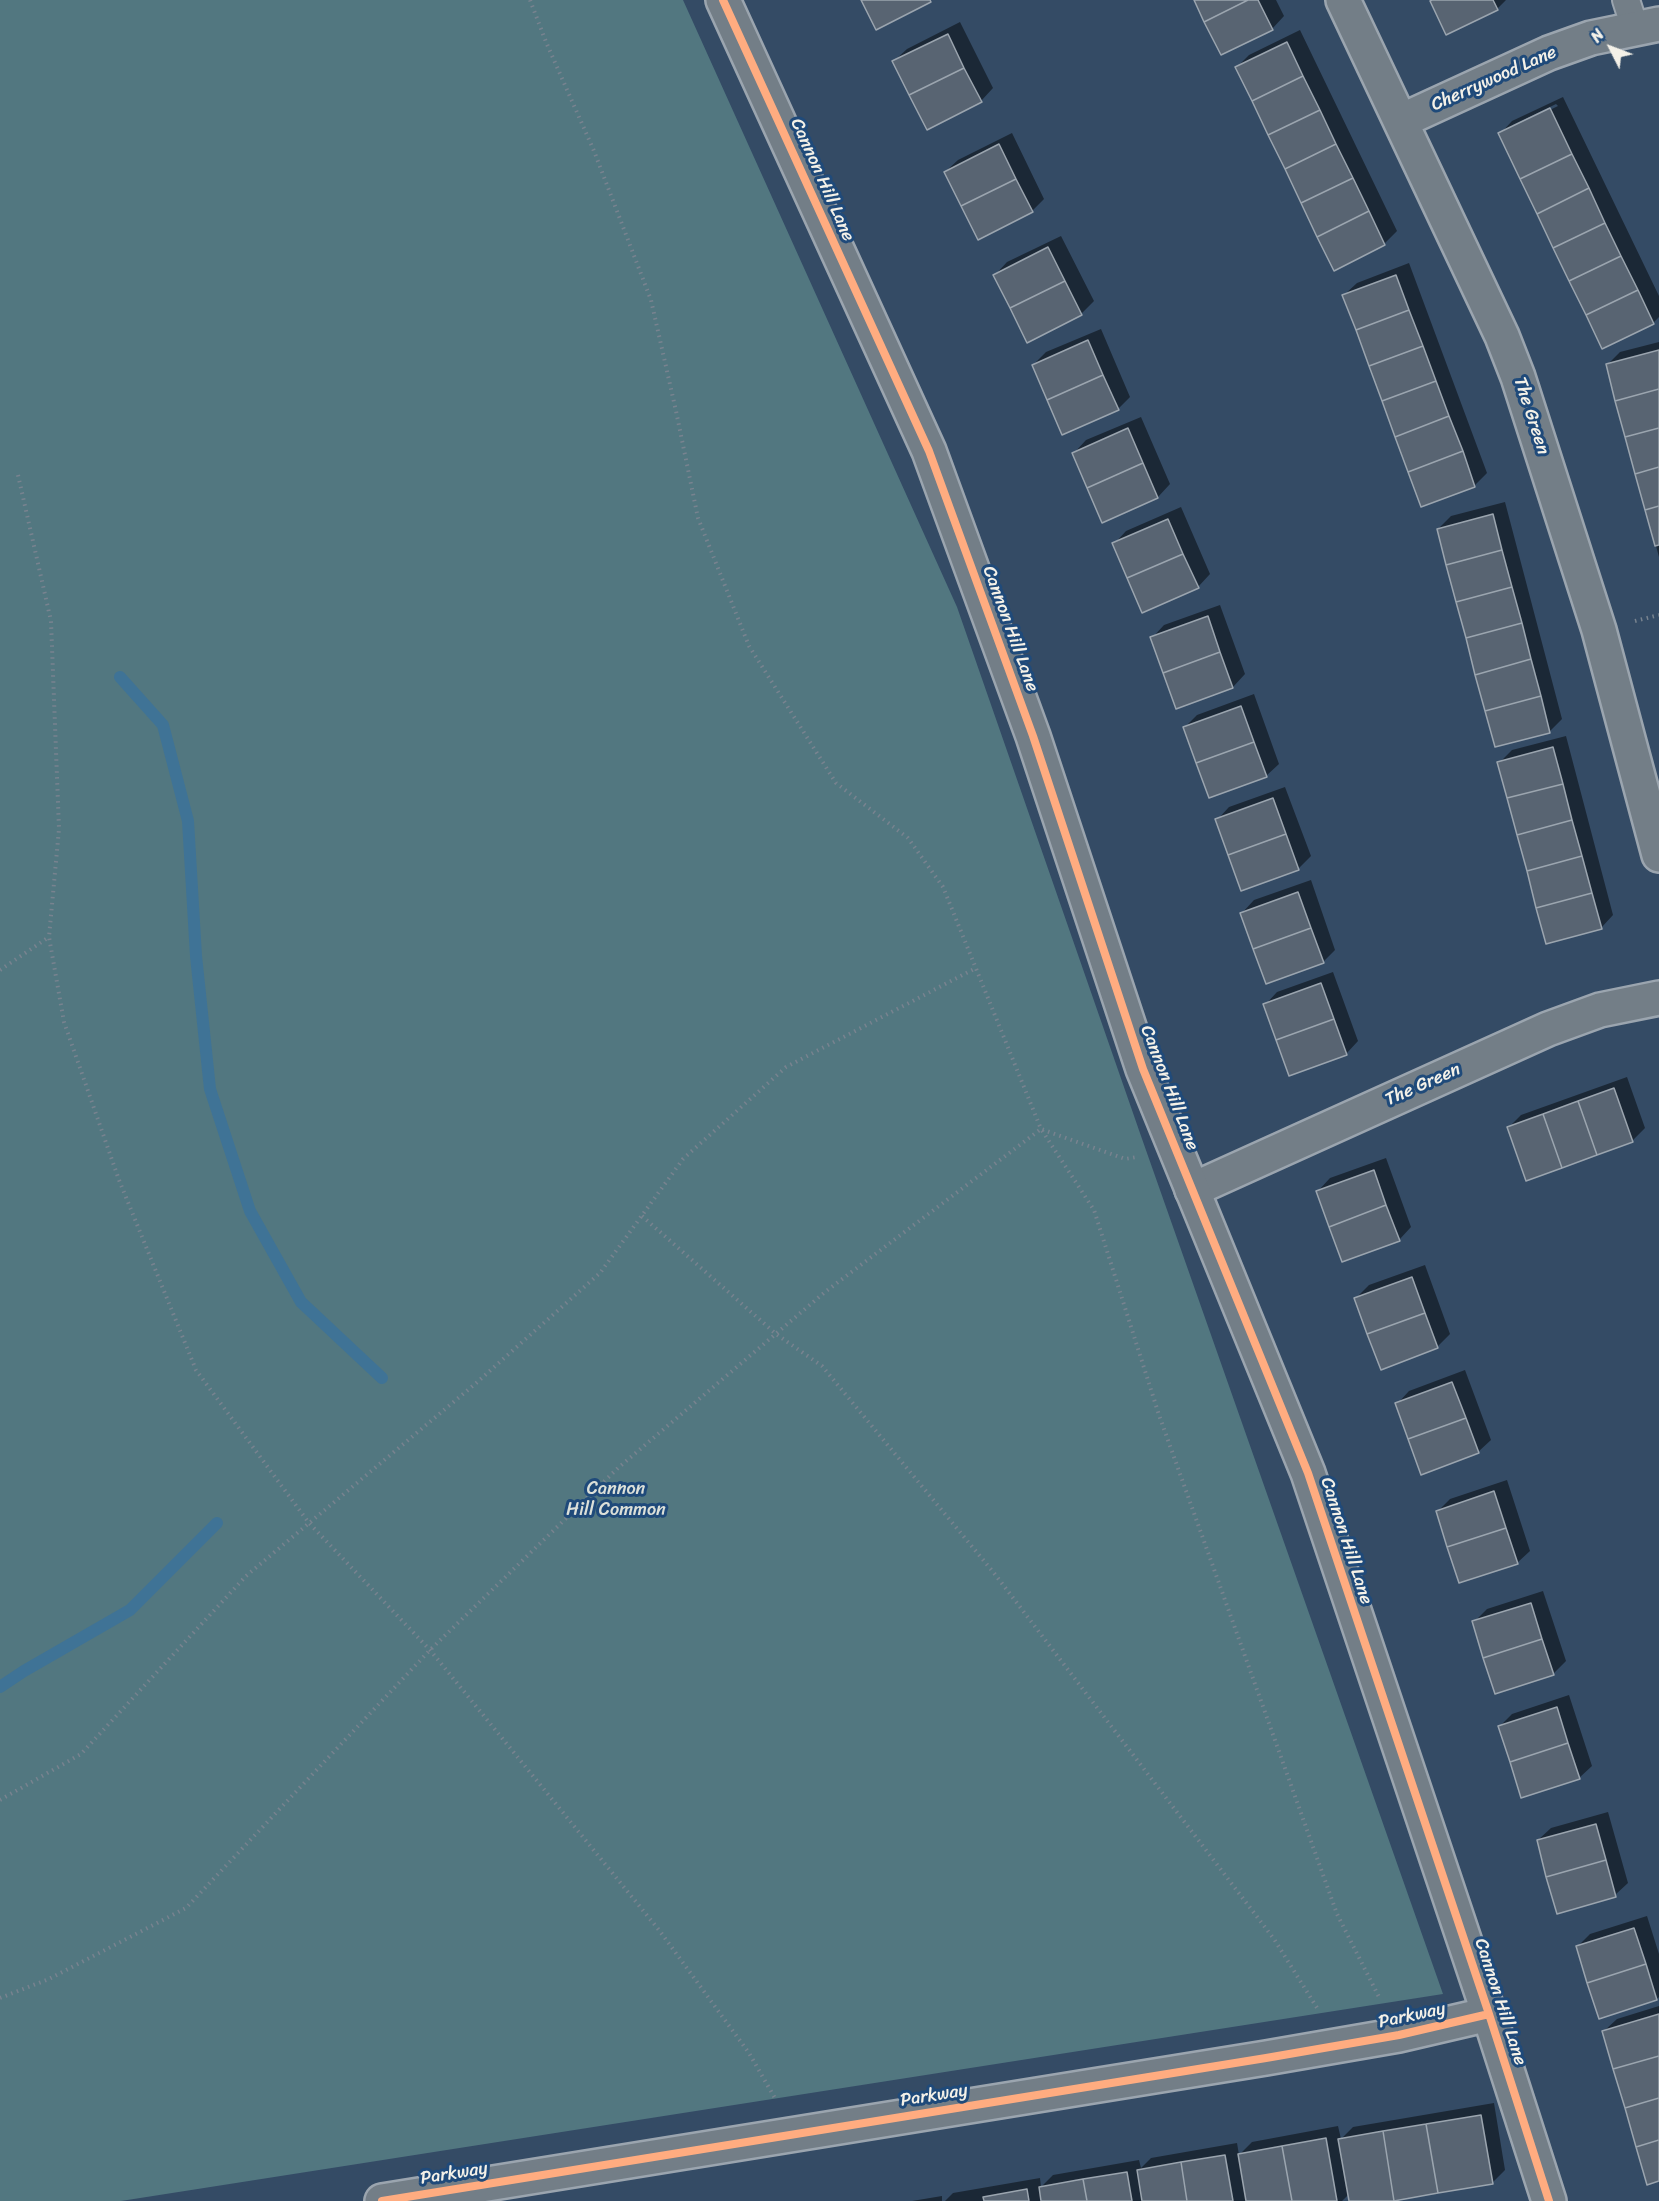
<!DOCTYPE html>
<html>
<head>
<meta charset="utf-8">
<style>
  body { margin:0 }
  #map { position:relative; width:1659px; height:2201px; overflow:hidden; background:#344b65; font-family:Sriracha,sans-serif }
  canvas { display:block }
  .north { position:absolute; left:1581px; top:18px; width:60px; height:60px; -webkit-text-stroke:4px #1f4a7a; paint-order:stroke; rotate:312deg; font-size:16px; font-weight:700; line-height:24px; text-align:center; color:#f4f1e8 }
  .north::after { content:''; display:block; margin:auto; width:21px; height:27px; background:#f4f1e8; clip-path:polygon(50% 0,100% 100%,50% 72%,0 100%) }
</style>
</head>
<body>
<div id="map">
<canvas width="1659" height="2201"></canvas>
<div class="north">N</div>
</div>
<script>
const g = document.querySelector('canvas').getContext('2d');
g.lineJoin = 'round';
function fillPath(path, color) { g.fillStyle = color; g.fill(path, 'evenodd'); }
function trace(path, color, width, dash) { g.strokeStyle = color; g.lineWidth = width; g.lineCap = dash ? 'butt' : 'round'; g.setLineDash(dash || []); g.stroke(path); }
function label(font, color, halo, rows, align = 'center') {
  g.font = font + ' Sriracha,sans-serif'; g.lineWidth = 6; g.setLineDash([]); g.textBaseline = 'middle'; g.strokeStyle = halo; g.fillStyle = color; for (const [text, x, y, turn = 0] of rows) {
    g.save(); g.translate(x, y); g.rotate((+turn || 0) * Math.PI / 180); g.textAlign = isNaN(turn) ? turn : align; if (halo) g.strokeText(text, 0, 0); g.fillText(text, 0, 0); g.restore();
  }
}
fillPath(new Path2D(`
  M0,0H683L957,607L1141,1136L1443,1994L121,2201H0Z`), '#527780');
fillPath(new Path2D(`
  M1196,0H1276L1284,16L1272,29Z
  M1431,0H1506L1497,9L1447,33Z
  M960,22L993,88L981,101L894,61L907,49Z
  M1300,30L1397,231L1384,244L1237,67L1249,55Z
  M1563,97L1659,296V317L1653,323L1603,347L1500,134L1512,121ZM1556,104L1558,106L1513,128V125Z
  M1012,133L1044,199L1032,211L945,172L958,160Z
  M1061,236L1094,301L1081,314L995,275L1007,262Z
  M1409,263L1487,473L1475,485L1422,505L1344,295L1357,283Z
  M1101,329L1130,397L1118,409L1033,365L1046,352Z
  M1659,342V557L1607,365L1620,352Z
  M1141,417L1170,484L1158,497L1103,521L1074,453L1086,440Z
  M1505,502L1562,719L1550,731L1496,745L1438,529L1451,516Z
  M1181,507L1210,574L1198,587L1114,544L1126,531Z
  M1220,605L1245,674L1233,687L1177,707L1152,638L1164,625Z
  M1254,694L1279,764L1266,776L1185,727L1197,715Z
  M1566,736L1613,915L1601,928L1499,763L1512,750Z
  M1285,787L1311,856L1298,869L1217,820L1229,807Z
  M1311,880L1335,950L1323,962L1242,913L1254,900Z
  M1333,972L1358,1041L1346,1054L1265,1005L1277,992Z
  M1627,1077L1645,1128L1632,1141L1509,1127L1521,1115Z
  M1386,1158L1411,1227L1399,1240L1318,1191L1330,1178Z
  M1425,1265L1450,1334L1437,1347L1356,1298L1369,1285Z
  M1465,1370L1491,1440L1478,1452L1397,1404L1409,1391Z
  M1507,1480L1530,1551L1517,1563L1438,1511L1450,1499Z
  M1543,1591L1566,1661L1553,1674L1474,1622L1487,1609Z
  M1569,1695L1592,1766L1579,1778L1500,1726L1512,1714Z
  M1608,1812L1628,1883L1615,1895L1538,1840L1551,1828Z
  M1647,1916L1659,1954V1997L1657,1999L1577,1947L1590,1934Z
  M1659,2006V2180L1604,2031L1617,2019Z
  M1494,2103L1505,2170L1493,2182L1384,2201H1351L1349,2194L1342,2201H945L953,2193L1040,2178L1041,2187L1053,2175L1139,2160L1141,2168L1151,2158L1237,2143L1239,2155L1252,2142L1338,2126L1341,2139L1353,2127Z
  M942,2196V2201H912Z`), '#0007');
trace(new Path2D(`
  M120,677L163,725L188,821L196,956L210,1089L250,1211L301,1302L382,1378
  M0,1687L24,1671L130,1610L217,1523`), '#3f7396', 12);
const building = new Path2D(`
  M861,0H930L931,2L876,30Z
  M1194,0H1248L1204,22Z
  M1248,0H1258L1273,30L1221,55L1204,22Z
  M1432,0H1493L1498,10L1446,35L1430,1Z
  M948,34L964,68L909,95L892,61Z
  M1287,42L1303,76L1252,101L1235,67Z
  M964,68L982,102L927,130L909,95Z
  M1303,76L1320,110L1268,135L1252,101Z
  M1550,108L1572,154L1520,179L1498,133Z
  M1320,110L1336,144L1285,169L1268,135Z
  M999,144L1016,179L961,206L944,172Z
  M1336,144L1353,178L1301,203L1285,169Z
  M1572,154L1589,188L1537,214L1520,179Z
  M1353,178L1369,211L1317,237L1301,203Z
  M1016,179L1033,212L978,240L961,206Z
  M1589,188L1605,223L1553,248L1537,214Z
  M1369,211L1385,245L1334,271L1317,237Z
  M1605,223L1621,256L1569,281L1553,248Z
  M1048,247L1065,281L1010,308L993,275Z
  M1621,256L1638,290L1586,315L1569,281Z
  M1396,275L1409,310L1356,330L1342,295Z
  M1065,281L1082,315L1027,343L1010,308Z
  M1638,290L1654,324L1602,349L1586,315Z
  M1409,310L1423,346L1369,366L1356,330Z
  M1088,340L1103,375L1047,400L1032,365Z
  M1423,346L1436,381L1382,401L1369,366Z
  M1659,350V389L1615,401L1606,364Z
  M1103,375L1119,410L1062,435L1047,400Z
  M1436,381L1449,416L1395,437L1382,401Z
  M1659,389V428L1625,437L1615,401Z
  M1449,416L1463,451L1408,472L1395,437Z
  M1128,428L1143,463L1087,488L1072,453Z
  M1659,428V467L1635,474L1625,437Z
  M1463,451L1475,487L1421,507L1408,472Z
  M1143,463L1158,498L1102,523L1087,488Z
  M1659,467V506L1645,510L1635,474Z
  M1659,506V545L1655,546L1645,510Z
  M1493,514L1502,550L1446,565L1437,529Z
  M1168,519L1183,554L1127,578L1112,543Z
  M1502,550L1512,587L1456,602L1446,565Z
  M1183,554L1199,588L1142,613L1127,578Z
  M1512,587L1522,623L1466,638L1456,602Z
  M1208,616L1220,652L1163,673L1150,637Z
  M1522,623L1531,659L1475,675L1466,638Z
  M1220,652L1233,688L1176,709L1163,673Z
  M1531,659L1541,696L1485,711L1475,675Z
  M1541,696L1550,733L1495,747L1485,711Z
  M1241,706L1254,742L1196,763L1183,727Z
  M1254,742L1267,777L1209,798L1196,763Z
  M1553,747L1563,784L1507,798L1497,762Z
  M1563,784L1572,820L1517,835L1507,798Z
  M1273,798L1286,834L1228,855L1215,819Z
  M1572,820L1582,856L1527,871L1517,835Z
  M1286,834L1299,870L1241,891L1228,855Z
  M1582,856L1592,893L1536,908L1527,871Z
  M1298,892L1311,928L1253,949L1240,913Z
  M1592,893L1602,929L1546,944L1536,908Z
  M1311,928L1324,963L1266,984L1253,949Z
  M1321,983L1334,1019L1276,1040L1263,1004Z
  M1334,1019L1347,1055L1289,1076L1276,1040Z
  M1614,1088L1633,1142L1597,1155L1578,1101Z
  M1578,1101L1597,1155L1562,1168L1543,1114Z
  M1543,1114L1562,1168L1526,1181L1507,1127Z
  M1374,1170L1386,1205L1329,1227L1316,1191Z
  M1386,1205L1400,1241L1342,1262L1329,1227Z
  M1412,1277L1425,1313L1367,1334L1354,1298Z
  M1425,1313L1438,1348L1381,1370L1367,1334Z
  M1452,1382L1466,1418L1408,1439L1395,1403Z
  M1466,1418L1479,1453L1421,1475L1408,1439Z
  M1494,1491L1506,1528L1447,1547L1436,1511Z
  M1506,1528L1518,1564L1459,1583L1447,1547Z
  M1531,1603L1542,1639L1483,1658L1472,1621Z
  M1542,1639L1554,1675L1495,1694L1483,1658Z
  M1557,1707L1568,1743L1510,1762L1498,1726Z
  M1568,1743L1580,1779L1521,1798L1510,1762Z
  M1596,1824L1606,1860L1546,1877L1537,1840Z
  M1606,1860L1616,1897L1557,1914L1546,1877Z
  M1634,1928L1646,1964L1587,1983L1576,1946Z
  M1646,1964L1657,2000L1599,2019L1587,1983Z
  M1659,2014V2056L1613,2069L1602,2031Z
  M1659,2056V2098L1625,2108L1613,2069Z
  M1659,2098V2140L1636,2147L1625,2108Z
  M1481,2115L1493,2184L1438,2193L1426,2124Z
  M1426,2124L1438,2193L1394,2201L1383,2131Z
  M1383,2131L1394,2201H1349L1338,2139Z
  M1326,2138L1337,2201H1292L1282,2146Z
  M1659,2140V2181L1647,2185L1636,2147Z
  M1282,2146L1292,2201H1246L1238,2154Z
  M1225,2155L1233,2201H1187L1181,2162Z
  M1181,2162L1187,2201H1142L1137,2170Z
  M1127,2172L1132,2201H1087L1083,2179Z
  M1083,2179L1087,2201H1041L1039,2187Z
  M1027,2189L1029,2201H984L983,2197Z`);
fillPath(building, '#586472');
trace(building, '#9ba5af', 1.5);
const service = new Path2D(`
  M1626,0L1635,28`);
const minor = new Path2D(`
  M1343,0L1502,336L1518,377L1599,630L1659,855
  M1401,121L1549,53L1591,38L1659,24
  M1192,1190L1548,1029L1600,1010L1659,998
  M382,2201L1266,2058L1399,2035L1489,2014`);
const tertiary = new Path2D(`
  M723,0L929,451L1033,736L1143,1069L1308,1473L1489,2014L1549,2201`);
trace(service, '#9ba5af', 30);
trace(minor, '#9ba5af', 38);
trace(tertiary, '#9ba5af', 38);
trace(new Path2D(`
  M530,0L546,42L594,151L651,300L676,411L698,518L749,646L836,783L908,838L943,887L1041,1129L1125,1159L1137,1157
  M18,475L51,621L59,829L49,937L64,1022L119,1180L196,1370L309,1523L430,1650L659,1930L749,2053L776,2100
  M1635,621L1659,615
  M0,970L49,937
  M642,1216L776,1334L822,1366L994,1573L1274,1939L1319,2011
  M0,1800L81,1754L246,1576L475,1384L600,1273L683,1159L786,1067L976,968
  M0,1998L49,1979L186,1908L430,1650L618,1468L825,1292L1041,1129L1094,1210L1159,1415L1337,1914L1380,1999`), '#78838f', 4, [1.5, 4.5]);
trace(service, '#737e87', 26);
trace(minor, '#737e87', 33);
trace(tertiary, '#737e87', 33);
trace(new Path2D(`
  M723,0L929,451L1033,736L1143,1069L1308,1473L1489,2014L1549,2201
  M382,2201L1266,2058L1399,2035L1489,2014`), '#ffac80', 8);
label('18px', '#f4f1e8', '#1f4a7a', [
  ["Cherrywood Lane",1494,79,-24],
  ["Cannon Hill Lane",822,180,66],
  ["The Green",1531,416,72],
  ["Cannon Hill Lane",1010,629,70],
  ["The Green",1423,1085,-24],
  ["Cannon Hill Lane",1169,1088,69],
  ["Cannon Hill Lane",1346,1541,72],
  ["Cannon Hill Lane",1500,2002,72],
  ["Parkway",1412,2016,-12],
  ["Parkway",934,2096,-9],
  ["Parkway",454,2174,-9]
]);
label('18px', '#dce0d9', '#1f4a7a', [
  ["Cannon",616,1489],
  ["Hill Common",616,1510]
]);
</script>
</body>
</html>
